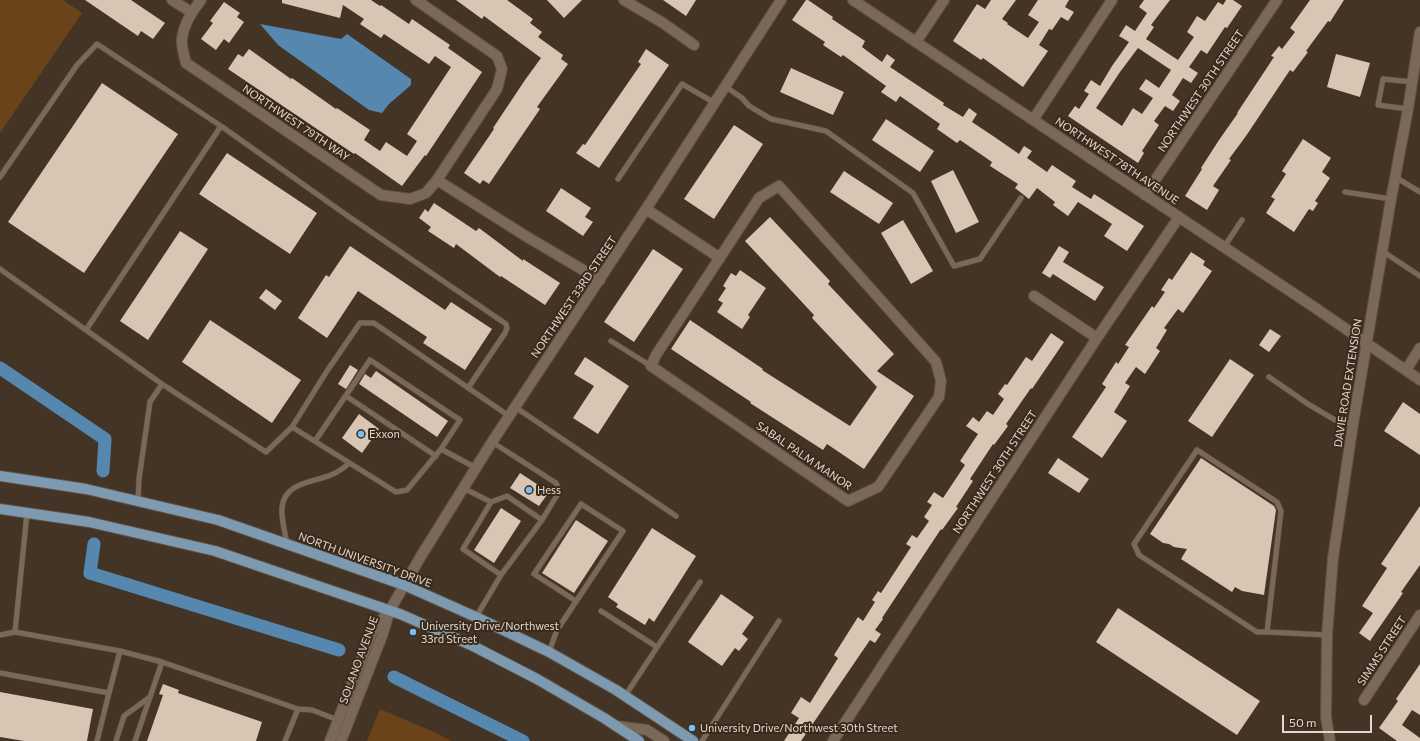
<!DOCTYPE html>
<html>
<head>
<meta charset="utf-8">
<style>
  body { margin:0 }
  #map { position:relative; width:1420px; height:741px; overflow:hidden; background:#443425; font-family:Commissioner,sans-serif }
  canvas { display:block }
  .scale { position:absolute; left:1282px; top:715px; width:90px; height:18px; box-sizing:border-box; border:2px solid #e2d7ce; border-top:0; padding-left:5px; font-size:12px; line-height:14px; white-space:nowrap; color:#e2d7ce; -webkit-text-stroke:3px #392a1b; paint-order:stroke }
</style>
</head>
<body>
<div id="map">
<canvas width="1420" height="741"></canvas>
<div class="scale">50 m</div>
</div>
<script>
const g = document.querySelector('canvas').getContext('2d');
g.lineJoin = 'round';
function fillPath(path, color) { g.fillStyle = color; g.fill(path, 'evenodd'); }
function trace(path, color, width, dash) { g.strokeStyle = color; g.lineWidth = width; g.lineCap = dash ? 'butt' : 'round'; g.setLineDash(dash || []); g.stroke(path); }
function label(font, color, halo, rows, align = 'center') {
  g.font = font + ' Commissioner,sans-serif'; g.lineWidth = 4; g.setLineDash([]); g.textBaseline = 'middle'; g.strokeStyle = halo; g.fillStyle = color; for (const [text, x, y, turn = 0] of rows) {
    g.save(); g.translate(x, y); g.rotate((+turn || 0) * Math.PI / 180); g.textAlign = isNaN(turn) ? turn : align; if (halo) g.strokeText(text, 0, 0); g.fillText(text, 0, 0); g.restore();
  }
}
fillPath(new Path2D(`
  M0,0H63L82,13L0,133Z
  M380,709L436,733L451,741H367Z`), '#6b431a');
fillPath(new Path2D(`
  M260,24L341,39L347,34L411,79V85L389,104L382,113L369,110L278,45Z`), '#5587af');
trace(new Path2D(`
  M0,368L105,439L103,471
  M94,544L90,573L339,650
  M394,677L523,741`), '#5587af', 13);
fillPath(new Path2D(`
  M85,0H131L165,23L153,39L141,31L138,36Z
  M282,0H371L380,6L381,5L409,24L412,19L450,45L448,48L482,72L426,156L425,155L402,186L355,153L354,154L228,69L238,54L243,57L249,49L291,79L292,78L336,109L337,108L370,130L364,140L380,151L386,142L407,156L417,141L407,134L451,67L435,56L429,64L384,34L381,38L360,24L364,19L343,5L340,18L282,3Z
  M456,0H507L533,19L530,23L542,32L538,37L563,55L561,59L568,64L537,107L540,109L489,184L483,180L480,184L464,173L494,129L493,128L525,80L541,58L484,16L482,19Z
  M547,0H582L564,18Z
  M663,0H696L686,16Z
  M806,0H808L833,17L832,19L865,41L862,47L882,62L887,54L895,60L890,67L944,103L943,105L963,117L969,108L977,114L972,122L996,138L1019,154L1024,146L1032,151L1027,158L1047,172L1052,165L1076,181L1072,187L1091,199L1094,194L1144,226L1127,251L1104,236L1112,224L1078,202L1068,216L1053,205L1055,202L1037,188L1029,199L1015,188L1018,184L990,166L992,162L960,140L957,143L937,129L940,124L900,96L896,102L881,92L886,86L843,55L841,57L823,45L825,42L792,20Z
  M991,0H1016L1002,19L1008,23L1007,24L1028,38L1039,22L1028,15L1038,0H1069L1065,7L1074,12L1068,21L1061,17L1052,30L1049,29L1039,45L1048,51L1023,87L983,58L981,60L953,41L977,4L985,9Z
  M1144,0H1170L1151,25L1154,27L1146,39L1178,60L1194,37L1187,32L1197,16L1205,21L1218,2L1223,5L1226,0H1233L1242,6L1227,28L1225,27L1207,54L1201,50L1189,67L1198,73L1191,83L1183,78L1172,95L1180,101L1173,111L1165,106L1154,121L1159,125L1142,151L1144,153L1138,163L1068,116L1075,106L1079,109L1089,94L1084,91L1091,80L1100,86L1112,66L1129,42L1119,36L1126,25L1135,31L1147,13L1139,7ZM1138,48L1171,70L1159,88L1146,79L1139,89L1153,98L1142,114L1133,108L1122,126L1096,108L1120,72Z
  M1310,0H1344L1330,22L1328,21L1306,51L1308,52L1293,72L1290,70L1246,136L1229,159L1231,160L1213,186L1219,190L1207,210L1185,196L1202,169L1201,168L1219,140L1238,113H1237L1274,57L1271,56L1279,46L1282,49L1295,32L1290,28Z
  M224,2L240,13L237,17L244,22L229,43L224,39L216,50L201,39L213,23L210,21Z
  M646,49L669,65L599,168L576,153L583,144L585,145L641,64L638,62Z
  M1336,54L1370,63L1360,97L1327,87Z
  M791,68L844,92L833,115L780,92Z
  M102,83L178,134L84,273L8,222Z
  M886,119L934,151L920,172L872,140Z
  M734,125L763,144L714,219L684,199Z
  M1303,139L1331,158L1322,172L1330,178L1315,201L1318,203L1313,211L1309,209L1294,232L1266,213L1275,199L1271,197L1286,174L1282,171Z
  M227,153L317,213L290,254L199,194Z
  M953,170L979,222L956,233L931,181Z
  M844,171L893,203L879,224L830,192Z
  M561,188L591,208L585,217L593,222L583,236L546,211Z
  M434,203L476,231L479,228L523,261V259L560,283L545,305L501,276L500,277L456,244L454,248L428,231L431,227L419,218L425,209L428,212Z
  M770,217L830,281L828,284L894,354L877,371L914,396L864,469L827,444L823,450L750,403L751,402L671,349L690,320L763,369L762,370L850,426L877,387L812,318L814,315L745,241Z
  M903,220L933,271L911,284L881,233Z
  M180,231L208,249L148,340L120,321Z
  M350,246L445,310L451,302L492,329L465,370L423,343L427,337L358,291L327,338L298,318L326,275L329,277Z
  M1059,246L1069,252L1063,262L1104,287L1095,301L1053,274L1050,278L1042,273Z
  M653,249L683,269L634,342L604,322Z
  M1191,252L1205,261L1203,265L1212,271L1183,313L1178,309L1164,328L1167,330L1156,348L1160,351L1145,374L1136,367L1125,383L1130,386L1114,412L1127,421L1102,458L1072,437L1106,387L1102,384L1116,362L1118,364L1129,347L1125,345L1152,306L1154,308L1165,292L1161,290L1169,278L1172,280Z
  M740,270L766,288L748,315L750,317L742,329L717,312L723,303L718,300L726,288L723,286L731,273L736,276Z
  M266,289L282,301L275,310L259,298Z
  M210,320L301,380L272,423L182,362Z
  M1270,329L1281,336L1269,352L1259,345Z
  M1051,333L1064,342L1032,389L1031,388L1006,424L1008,426L994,445L993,444L970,479L973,481L956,507L958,508L942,530L941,529L882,618L883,619L875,630L881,634L875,643L870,640L801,741H784L799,718L791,713L801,697L810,703L838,658L834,655L858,617L863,621L875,602L872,600L878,591L881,593L911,547L906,544L912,535L917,538L929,521L924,517L932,505L927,502L934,492L943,498L965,465L960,461L978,434L966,426L973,417L979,422L987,411L993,415L1004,399L998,394L1005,384L1007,385L1026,357L1032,361Z
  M585,357L629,386L598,434L573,418L594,386L574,374Z
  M1230,359L1254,375L1212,437L1188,421Z
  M350,365L358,370L346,389L338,384Z
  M376,371L448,421L437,437L359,384L365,374L371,378Z
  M1403,402L1420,414V455L1384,431Z
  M359,414L379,429L362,453L342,438Z
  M1058,458L1089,479L1079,493L1048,473Z
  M1201,458L1274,506L1276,510L1264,595L1242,591L1235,587L1232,592L1181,559L1187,549L1174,547L1169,544L1163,543L1150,534Z
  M520,473L549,492L539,506L510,488Z
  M1420,506V565L1401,592L1403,593L1370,641L1359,633L1373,613L1362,606L1387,568L1381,564Z
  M501,508L521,521L494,563L474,550Z
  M576,520L608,541L574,593L542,573Z
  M652,528L696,556L654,622L649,618L645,625L616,607L618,604L608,597Z
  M721,594L754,617L742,634L748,639L739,651L735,648L722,666L688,642Z
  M1118,608L1260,701L1237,735L1096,642Z
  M1420,664V715L1412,710L1402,725L1420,738V741H1397L1379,728L1398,701L1396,699Z
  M163,684L179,690L178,693L262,722L256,741H147L163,695L159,694Z
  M0,692L93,709L87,741H24L0,737Z`), '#d9c5b3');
const service = new Path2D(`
  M726,87L742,98L749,106L771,119L826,131L913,193L954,266L980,259L1021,198
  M1408,109L1378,105L1383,79L1413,82
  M0,177L77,65L97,44L221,126L345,214L506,324L507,328L505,333L468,388
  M1395,177L1420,192
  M618,179L682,84L715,103
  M1345,192L1391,199
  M1224,247L1242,220
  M1382,251L1420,276
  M0,269L162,384L266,452L292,427L327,371L360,323H374L509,416
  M86,330L221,126
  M611,341L651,366
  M1269,377L1308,404L1335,420L1353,424
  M346,396L436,456
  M515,407L676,516
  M292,427L396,492L407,490L441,449L460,420L370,360L315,441
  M492,442L556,483L558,487L559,492L542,520
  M441,449L476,468
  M463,488L491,502L507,496L542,520L501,575L476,617
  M138,501L139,479L150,402L162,384
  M491,502L463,549L501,575
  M287,544C285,532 281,519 282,507C285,482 314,482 331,475C338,472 344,468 349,463
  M601,611L657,647
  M1267,632L1281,511L1277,502L1197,450L1134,544L1139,555L1257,632H1267L1327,635
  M0,635L15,632L27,513
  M120,651L162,662
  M549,652L557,630L623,531L581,504L534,574L576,601
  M0,673L109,693L120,651L15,632
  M625,696L700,582
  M298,709L312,710L338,720
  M97,741L109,693
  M116,741L124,716L150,697
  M135,741L162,662L298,709L285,741
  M702,741L779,621`);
const minor = new Path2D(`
  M172,0L191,12
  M201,0C192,11 184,24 182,38C181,46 184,55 186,63L381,195L410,199L426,193L437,180L497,89L502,69L497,56L416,0
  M624,0L663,23L694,45
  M853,0L1314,307L1420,380
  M916,42L944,0
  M1033,120L1112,0
  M437,180L524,235L600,280
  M779,186L936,362L941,381L939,397L878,487L848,501L651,366L656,355L759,198Z
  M1145,195L1277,0
  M646,209L720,258
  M1034,296L1097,338
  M1406,370L1420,348
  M1364,700L1420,615
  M616,726L647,730L664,741
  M330,741L372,632L387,613
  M341,741L382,636L390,610L421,556L492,442L646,209L781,0
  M833,741L1097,338L1179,217`);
const secondary = new Path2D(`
  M1330,741L1326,717L1327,635L1333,558L1353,424L1391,199L1408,109L1420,32`);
const primary = new Path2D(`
  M0,476L86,489L218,520L404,585L476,617L549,652L616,690L693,741
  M0,509L89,522L215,551L400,614L473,646L537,679L604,718L639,741`);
trace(service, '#5e5043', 6);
trace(minor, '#5e5043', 12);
trace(secondary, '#5e5043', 12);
trace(primary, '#5e5043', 12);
trace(service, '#7a6858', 5);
trace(minor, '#7a6858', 10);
trace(secondary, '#7a6858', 10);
trace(primary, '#7d9ab1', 10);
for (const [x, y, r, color] of [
  [361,434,4,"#78bff7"],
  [529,490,4,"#78bff7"],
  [413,632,4,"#78bff7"],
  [692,728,4,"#78bff7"]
]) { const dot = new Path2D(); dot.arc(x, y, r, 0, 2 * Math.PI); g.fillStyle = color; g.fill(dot); trace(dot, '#392a1b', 1.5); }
label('11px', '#e2d7ce', '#392a1b', [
  ["NORTHWEST 30TH STREET",1201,91,-56],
  ["NORTHWEST 79TH WAY",296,123,34],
  ["NORTHWEST 78TH AVENUE",1117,161,34],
  ["NORTHWEST 33RD STREET",574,297,-56],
  ["DAVIE ROAD EXTENSION",1348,383,-81],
  ["SABAL PALM MANOR",804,456,34],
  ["NORTHWEST 30TH STREET",995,472,-57],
  ["NORTH UNIVERSITY DRIVE",365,560,20],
  ["SIMMS STREET",1382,651,-57],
  ["SOLANO AVENUE",359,660,-70]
]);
label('11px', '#e2d7ce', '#392a1b', [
  ["Exxon",369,434],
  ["Hess",537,490],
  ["University Drive/Northwest",421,626],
  ["33rd Street",421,639],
  ["University Drive/Northwest 30th Street",700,728]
], 'left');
</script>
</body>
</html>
